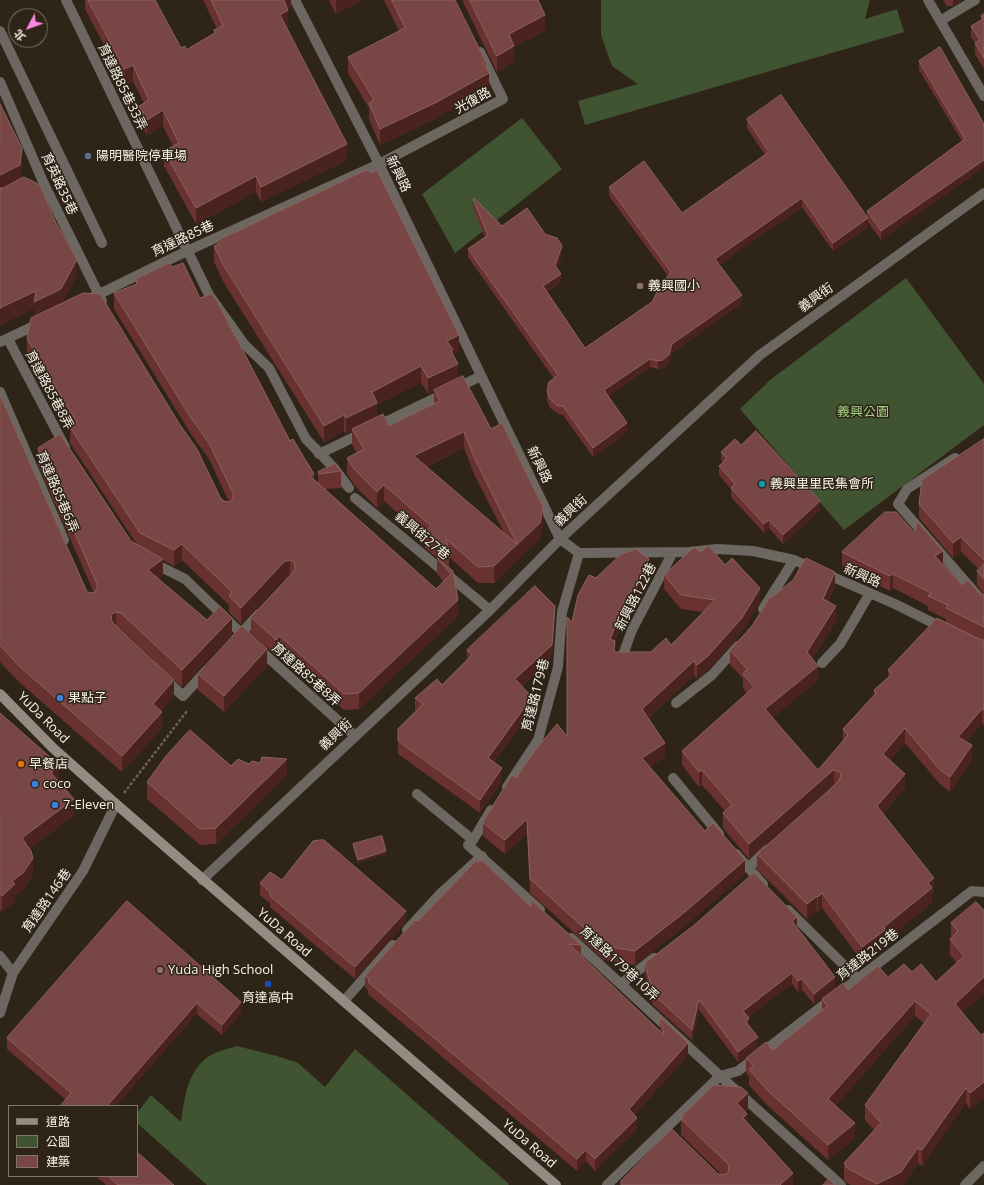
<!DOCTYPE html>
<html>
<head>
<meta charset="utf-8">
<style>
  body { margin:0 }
  #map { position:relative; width:984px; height:1185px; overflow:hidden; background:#2e2418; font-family:"Open Sans","Noto Sans TC",sans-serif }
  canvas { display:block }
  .legend { position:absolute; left:8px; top:1105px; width:130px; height:72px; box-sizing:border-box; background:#2e2418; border:1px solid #7f766c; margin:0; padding:5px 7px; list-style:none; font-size:12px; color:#f9f2ea }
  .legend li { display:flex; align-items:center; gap:8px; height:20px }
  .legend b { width:20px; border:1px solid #7f766c }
  .north { position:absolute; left:8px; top:8px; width:40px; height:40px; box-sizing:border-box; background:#2e2418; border:1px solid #7f766c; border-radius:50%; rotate:229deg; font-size:11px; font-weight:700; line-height:16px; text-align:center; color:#f9f2ea }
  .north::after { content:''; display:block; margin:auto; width:14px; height:18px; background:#fd86e2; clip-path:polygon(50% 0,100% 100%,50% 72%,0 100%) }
</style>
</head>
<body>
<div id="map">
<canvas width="984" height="1185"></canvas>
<ul class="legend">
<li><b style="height:5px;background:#958b82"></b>道路</li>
<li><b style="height:11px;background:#405432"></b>公園</li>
<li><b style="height:11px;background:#784644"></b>建築</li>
</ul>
<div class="north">北</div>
</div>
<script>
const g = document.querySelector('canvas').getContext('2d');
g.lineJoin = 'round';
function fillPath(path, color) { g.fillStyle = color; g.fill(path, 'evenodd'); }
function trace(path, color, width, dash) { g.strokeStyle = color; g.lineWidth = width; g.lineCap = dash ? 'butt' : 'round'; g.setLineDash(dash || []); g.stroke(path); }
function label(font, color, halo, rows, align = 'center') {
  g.font = font + ' "Open Sans","Noto Sans TC",sans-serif'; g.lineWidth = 3; g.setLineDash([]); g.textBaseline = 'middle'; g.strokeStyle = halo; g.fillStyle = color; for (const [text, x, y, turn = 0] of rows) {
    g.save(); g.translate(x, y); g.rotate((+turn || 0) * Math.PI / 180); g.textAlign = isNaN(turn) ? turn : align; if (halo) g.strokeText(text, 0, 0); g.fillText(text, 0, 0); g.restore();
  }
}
fillPath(new Path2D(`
  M601,0H870L865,19L897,9L904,32L585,125L578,101L638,84L612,66L601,35Z
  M522,118L562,169L455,253L422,194Z
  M906,278L984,384V425L844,530L740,409L770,380Z
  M237,1046L277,1056L298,1063L325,1087L355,1049L509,1184L508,1185H207L137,1123V1113L151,1095L181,1122C184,1101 187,1074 205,1059C214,1052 227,1049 237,1046Z`), '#405432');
trace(new Path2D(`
  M124,793L187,711`), '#6c6358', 2.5, [3, 2]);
trace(new Path2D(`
  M66,0L209,295L244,344L269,368L306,439L334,468L349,488
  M295,0L379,164L560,539L579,553L689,552L717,549L753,551L794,560L895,604L943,628
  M928,0L984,96
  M940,21L975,0
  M0,31L102,243
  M0,82L44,184L102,301
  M87,300L187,251L379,164L503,99L480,52
  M8,339L65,447
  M0,342L40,323
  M0,392L64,540
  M319,454L481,376
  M955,458L907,489L898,504L984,603
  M355,498L490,610
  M151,562L185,579L241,633L354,735
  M763,609L794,560
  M237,638L259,614
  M623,655L632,630L673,552
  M822,663L840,644L870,593
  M165,679L183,696L207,670
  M676,703L712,675L738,646
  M673,778L719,834
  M507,787L538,740L558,667L562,612L579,553
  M417,794L473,840
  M491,810L473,840L468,845L540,910
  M736,854L763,884
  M748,868L767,850
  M202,880L490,610L560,539L760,355L984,193
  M788,910L859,980
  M407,930L439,895L482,856
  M571,938L720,1076L841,1185
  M0,956L13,973
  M621,984L654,958
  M344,1001L393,945
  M0,1013L13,973L83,871L116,804
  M607,1185L720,1076L738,1071L972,891L984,892
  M965,1185L984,1166`), '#6d6761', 10);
trace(new Path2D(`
  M0,694L53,748L116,804L556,1185`), '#958b82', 10);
fillPath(new Path2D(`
  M85,0H155L181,48L186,50L214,33V30L217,29L203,0H291V7L288,8V26L286,27L347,160L261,202L256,192L196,224L164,166V151L173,146L163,126L147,135L139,121V106L144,103L133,81L125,85L85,9Z
  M329,0H363L336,14Z
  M384,0H455L486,66L489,88L437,118L380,145L369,119V108L348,73V57L399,31Z
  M462,0H538L545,31L514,47V62L497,72Z
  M943,0H962L953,6H947Z
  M984,14V69L975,54V43L971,37V26L981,21V16Z
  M919,61L984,124L881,240L868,222V227L833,251L802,207L719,265L742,303L672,353L669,364L663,368L658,369L650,367L608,396L627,432L593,457L563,415L558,414L550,408L547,400V391L554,379L468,257V249L485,237L473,208V199L502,226L545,234L562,255L557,268L561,282L547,292L585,348L652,302L668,276L609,196V187L682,213L765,155L747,128V119L867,215V211L962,141L919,70Z
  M0,104L22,164L20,179L77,275L62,303L224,501L229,502L209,459L191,434L114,309V293L136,285V279L172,267L200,298L290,441L314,474V479L318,483V472L341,471V488L325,489L436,589L443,581L437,574V558L453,571L458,616L359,709L344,710L280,652L276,656L251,633V617L288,577L284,579L241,624L229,612V605L182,560L174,566L163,560V575L158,579L207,620L232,634L182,687L121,629H119L174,696L161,711L162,728L122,772L19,682L0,662V395L87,592L94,593L38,465V448L131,541L138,546L70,443V427L27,355V339L34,317V308L0,325Z
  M217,241L459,351L453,354L458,378L491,429L543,523L540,539L494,583H478L449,557V567L425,548V537L384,501L377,508L355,486L347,474V458L357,453L352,445V431L346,434L344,431L324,442L224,283L214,262V246L217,245ZM421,382L428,394L434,391V404L389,426L377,417V405ZM464,448L474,474L504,533L426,467Z
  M984,439V594L977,585V571L979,569L961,552L953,558L919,518V504Z
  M741,445L820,510L783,544L769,528L764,533L731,497V489L719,475V466L723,462L721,460V452Z
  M700,552L725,565L760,602L742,632L708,670L697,679L694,675L648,718L665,757L649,767L705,831L745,874L685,926L635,965L604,960L530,893L527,833L505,854L483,836V823L516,778L567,735L572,622L596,578L649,573L636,603L630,606L615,641V652H651L671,645L703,612L681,609L664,589V575Z
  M842,552L943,563L962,585L982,595L984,594V725L982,723L966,742L972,760L950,792L940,784L905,743L890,760L905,788L883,814L934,893L932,894V903L885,941V944L862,961L822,908L818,912L817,910L807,919L757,869V854L835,785H834L831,786L749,859L723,828V813L725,811L702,785L699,787L682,765V751L747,694L743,688V678L730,665V650L752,626L771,598L835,586L828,602L836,621L812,659L818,680L772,718L818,770L843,741V729L874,696V690L888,678V670L946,622V619L928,610V606L893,588L890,591L842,566Z
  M555,619L552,657L522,686L532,710L494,762L502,781L480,813L398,754V729L416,711L415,710V698L442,685L467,660V650Z
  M267,666L224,712L198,690V674Z
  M0,713L59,781L58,782L74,815L30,849L33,874L23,890L15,896V901L2,912L0,910Z
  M249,764L287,775L216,844L200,845L147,799V782L231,766Z
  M353,844L386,854L358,863L353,847Z
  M282,880L406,922L355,979L270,907V903L260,895V883Z
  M531,900L581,945V955L660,1031V1017L688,1055L634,1115L637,1130L595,1171L586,1161L577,1171L368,994V990L365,987V976L418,921L531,907Z
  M127,901L241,1013L222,1035L197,1014L65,1099L7,1049V1038Z
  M984,910V993L962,1013L981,1035L984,1033V1098L970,1109L966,1103L922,1166L918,1163L903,1185H851L847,1183L844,1179V1163L874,1130L865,1120V1105L924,1023L915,1016L835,1106L855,1138L828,1160L767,1105L749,1085V1077L746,1073V1058L773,1050L822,1011V999L848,990L888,977L912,972L936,982L957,963L950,955V939L951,938V923Z
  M797,927L835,988L814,1004L802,990L798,992L792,984L748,1017L749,1025L758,1047L738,1062L699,1010L692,1040L653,1005L645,974V963Z
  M748,1109L745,1112L747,1123L793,1185H621L718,1174H721L681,1135V1119L682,1118V1116Z
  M96,1176H137L174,1185H106Z`), '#693130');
fillPath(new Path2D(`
  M283,0H291V7L288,8V26L280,30V15Z
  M336,0H363L336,14Z
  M953,0H962L953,6Z
  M545,15V31L514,47V62L497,72V56L509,34Z
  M486,62V74L489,73V88L437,118L380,145V129Z
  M133,65V81L125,85V69Z
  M163,110V126L147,135V120Z
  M347,144V160L261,202V187Z
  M22,148V164L20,181L0,191V175Z
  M984,160V168L881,240V231Z
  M256,176V192L196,224V208Z
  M802,198V207L715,268V259Z
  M868,218V227L833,251V243Z
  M562,246V255L555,274V265Z
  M77,259V275L61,305L34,318V308L0,325V308Z
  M561,274V282L543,294V286Z
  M742,295V303L672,353L669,364L663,368L658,369V361L672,344Z
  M459,335V351L453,354V366L458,364V380L434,390V391L428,394V378L447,341Z
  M650,359V367L604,399V390Z
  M421,366V382L377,405V419L352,429V431L346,434V418L372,392Z
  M344,415V431L324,442V426Z
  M627,423V432L593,457V448Z
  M464,432V448L414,472V456Z
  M384,485V501L377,508V492Z
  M820,501V510L783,544V535Z
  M543,507V523L540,539L494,583V566L540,523Z
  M769,520V528L764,533V524Z
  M961,537V552L953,558V543Z
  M182,544V560L174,566V550Z
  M943,551V565L935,556Z
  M163,559V575L148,586V570Z
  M649,559V573L636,603L630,606L615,641V655L610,639L630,592Z
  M290,560V577L284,579L241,624V608L284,562Z
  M835,572V586L823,614V599Z
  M893,574V588L890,591V576Z
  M760,588V602L742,632L708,670L697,679V665Z
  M458,600V616L359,709V693Z
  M555,606V619L552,657L515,692V679Z
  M836,606V621L807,667V652Z
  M116,612V628L111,619L112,614Z
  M232,618V634L182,687V670Z
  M280,636V652L276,656V640Z
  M267,649V666L224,712V696Z
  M694,661V675L642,723V709Z
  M818,666V680L765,724V709Z
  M174,680V696L153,720V704Z
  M532,697V710L488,770V758Z
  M982,709V723L958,751V737Z
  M162,712V728L122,772V756Z
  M905,728V743L883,768V754Z
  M665,743V757L642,772V758Z
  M972,745V760L950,792V777Z
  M287,759V775L216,844V828Z
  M59,765V781L51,789V773Z
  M502,768V781L480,813V800Z
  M702,770V785L699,787V772Z
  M834,770V785L831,786L749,859V844L831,772Z
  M905,774V788L877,821V806Z
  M74,799V815L22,855V838Z
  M527,819V833L505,854V840Z
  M386,851V854L358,863V860Z
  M33,858V874L23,890L15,896V901L2,912V896L12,881Z
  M745,860V874L685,926L635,965V951Z
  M934,878V893L932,894V903L885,941V944L862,961V947L884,927L928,883Z
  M822,893V908L818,912V897Z
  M817,896V910L807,919V904Z
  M406,911V922L355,979V967Z
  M797,917V927L792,921Z
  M792,973V984L743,1021V1011Z
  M835,977V988L814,1004V994Z
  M984,977V993L955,1020V1004Z
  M802,979V990L798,992V981Z
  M699,999V1010L692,1040V1030Z
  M915,1001V1016L828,1115V1099Z
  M241,1002V1013L222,1035V1025Z
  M197,1003V1014L116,1106H107Z
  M749,1018V1029L746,1022Z
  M758,1037V1047L738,1062V1052Z
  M688,1043V1055L629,1120V1109Z
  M984,1082V1098L970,1109V1093Z
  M966,1088V1103L922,1166V1150Z
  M748,1093V1109L737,1119V1103Z
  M747,1114V1130L743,1118Z
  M637,1118V1130L595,1171V1159Z
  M855,1123V1138L828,1160V1145Z
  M918,1148V1163L903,1185H877V1184Z
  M586,1150V1161L577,1171V1159Z
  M793,1173V1185H780Z`), '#4b231e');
const building = new Path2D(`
  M88,0H155L181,48L185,46L186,50L215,33L214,30L223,26L211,0H284L288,10L280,15L347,144L261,187L256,176L196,208L164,151L179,143L163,110L147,120L139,106L149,100L133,65L125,69Z
  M392,0H455L486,62L484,63L489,73L437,102L380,129L369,103L374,100L348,57L405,28Z
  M470,0H538L545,15L509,34L514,46L497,56Z
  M984,14V58L975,43L980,40L971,26L983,19L981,16Z
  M940,47L984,124V160L881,231L867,211L965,139L919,61Z
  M781,95L868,218L833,243L802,198L715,259L742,295L672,344L669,355L663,360L658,361L650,359L604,390L627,423L593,448L563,406H558L550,399L547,391L549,382L558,375L468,249L488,235L473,199L474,198L502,226L527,208L545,234L557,238L562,246L555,265L561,274L543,286L585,348L652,302L660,286L671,272L609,187L644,161L682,213L769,152L747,119Z
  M0,104L22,148L20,165L0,175Z
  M367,170L371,173L377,170L459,335L447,341L453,350L451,351L458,364L428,378L421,366L372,392L377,403L346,418L344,415L324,426L224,266L214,246L219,244L217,241Z
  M24,177L40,185L56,223L77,259L61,289L34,302L36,291L0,308V188H3Z
  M170,263L172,267L183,263L200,298L212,294L217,301L290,441L293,439L314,474L309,475L436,589L451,574L437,558L453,571L458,600L359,693L344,694L280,636L276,640L251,617L294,571L295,568L294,562L290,560L284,562L241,608L229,596L232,592L182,544L174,550L140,533L70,427L77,422L27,339L31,318L83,293L100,294L180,425L197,449L221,499L224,501L229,502L233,499V493L209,443L191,418L114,293L137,284L136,279Z
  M463,376L491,429L502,423L543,507L540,523L494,566L478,567L446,539L449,551L425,531L431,526L384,485L377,492L355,470L347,458L364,449L352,429L383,414L389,426L440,401L434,390ZM464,432L474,457L517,544L414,456Z
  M0,395L87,592L94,593L97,588V584L38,448L60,434L131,541L163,559L148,570L207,620L220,606L232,618L182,670L121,613L116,612L112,614L111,619L113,623L174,680L153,704L162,712L122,756L19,666L0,645Z
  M756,431L820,501L783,535L769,520L764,524L731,488L735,484L719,466L727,458L721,452L735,439L741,445Z
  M984,439V560L961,537L953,543L919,504L922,480Z
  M335,464L341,471L319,474L318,472Z
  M885,512H896L915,533L917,521L943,551L935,556L962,585L968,580L979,593L982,595L984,594V627L946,608L948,605L928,596L931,593L893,574L890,576L842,552Z
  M709,546L725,565L732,558L760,588L742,618L708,656L697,665L694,661L642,709L665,743L642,758L705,831L713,823L745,860L685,912L635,951L604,946L530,879L527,819L505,840L483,823L484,820L512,775L516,778L536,749L557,724L567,736V617L572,622L578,595L589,575L596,578L621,554L636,549L649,559L636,589L630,592L610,639L615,641L614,652H651L666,638L671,645L715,600L681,595L664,575L694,547L700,552Z
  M806,558L835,572L823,599L836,606L807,652L818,666L765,709L818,770L848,735L843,729L876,693L874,690L892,674L888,670L937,618L981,640H984V710L982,709L958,737L972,745L950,777L940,770L905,728L883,754L905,774L877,806L934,878L928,883L932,888L884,927L885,930L862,947L822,893L818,897L817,896L807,904L757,854L839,781L841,775L840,772L834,770L831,772L749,844L723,813L732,805L702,770L699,772L682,751L754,687L743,674L747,669L730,650L752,626L770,597L771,598L793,580Z
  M984,564V579L977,571Z
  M535,586L555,606L552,645L515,679L532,697L488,758L502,768L480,800L398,741V729L423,704L415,698L437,679L442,685L472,655L467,650Z
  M242,626L267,649L224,696L198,674Z
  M0,713L59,765L51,773L74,799L22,838L31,851L33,858L23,873L12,881L15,884L2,896L0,894Z
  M190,730L231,766L238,759L249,764L252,761L260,763L262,757L287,759L216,828L200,829L147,782L166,756Z
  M382,836L386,851L358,860L353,844Z
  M324,840L406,911L355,967L270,896V892L260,883L270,872L282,880L313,841Z
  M483,861L531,907V900L581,945L569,944L664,1035L660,1017L688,1043L629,1109L637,1118L595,1159L586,1150L577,1159L368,982L369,979L365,976L415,920L418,921L475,862Z
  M754,873L797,917L792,921L835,977L814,994L802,979L798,981L792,973L743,1011L749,1018L746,1022L758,1037L738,1052L699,999L692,1030L653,994L645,963L693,926Z
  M127,901L241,1002L222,1025L197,1003L107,1106H60L71,1093L7,1038Z
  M976,902L984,910V977L955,1004L981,1035L984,1033V1082L970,1093L966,1088L922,1150L918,1148L901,1172L877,1184L847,1168L844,1163L881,1123L865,1105L931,1014L915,1001L828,1099L855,1123L828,1145L767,1090L749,1069L753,1066L746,1058L766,1042L773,1050L827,1006L822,999L843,983L848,990L878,966L888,977L904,964L912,972L921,964L936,982L964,956L950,939L958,931L951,923Z
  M714,1085L741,1087L748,1093L737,1103L747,1114L743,1118L793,1173L780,1185H621V1181L672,1129L718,1174L724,1175L728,1173L729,1167L728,1164L681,1119L683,1117L682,1116Z
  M137,1152L174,1185H118L108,1176H137Z
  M829,1179L835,1185H823Z`);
fillPath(building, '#784644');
trace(building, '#8c615e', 1);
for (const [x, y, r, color] of [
  [88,156,4,"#5c6f8a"],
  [640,286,4,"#8d6e63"],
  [762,484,4,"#0f9aa8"],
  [60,698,4,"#3f7fe0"],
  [21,764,4,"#e8710a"],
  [35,784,4,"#3f7fe0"],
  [55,805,4,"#3f7fe0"],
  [160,970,4,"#8d6e63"],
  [268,984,4,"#1a4fb4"]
]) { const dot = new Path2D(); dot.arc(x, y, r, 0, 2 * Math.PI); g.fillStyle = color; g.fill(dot); trace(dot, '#2e2418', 1.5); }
label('13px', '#f9f2ea', '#2e2418', [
  ["育達路85巷33弄",122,87,64],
  ["光復路",473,101,-29],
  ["新興路",398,174,64],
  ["育英路35巷",59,184,65],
  ["育達路85巷",183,239,-25],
  ["義興街",816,298,-36],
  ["育達路85巷8弄",49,390,62],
  ["新興路",539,465,64],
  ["育達路85巷6弄",57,492,67],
  ["義興街",571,511,-43],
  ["義興街27巷",422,536,40],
  ["新興路",862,576,24],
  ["新興路122巷",636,597,-63],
  ["育達路85巷8弄",306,675,42],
  ["育達路179巷",536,695,-76],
  ["YuDa Road",43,718,45],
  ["義興街",336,735,-43],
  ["育達路146巷",47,901,-55],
  ["YuDa Road",284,933,41],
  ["育達路219巷",868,955,-38],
  ["育達路179巷10弄",619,964,43],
  ["YuDa Road",529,1144,41]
]);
label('13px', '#f9f2ea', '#2e2418', [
  ["陽明醫院停車場",96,156],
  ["義興國小",648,286],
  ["義興里里民集會所",770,484],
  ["果點子",68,698],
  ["早餐店",29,764],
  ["coco",43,784],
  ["7-Eleven",63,805],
  ["Yuda High School",168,970],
  ["育達高中",268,998,"center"]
], 'left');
label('13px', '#a1cf7f', '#2e2418', [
  ["義興公園",863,412]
]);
</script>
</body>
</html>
